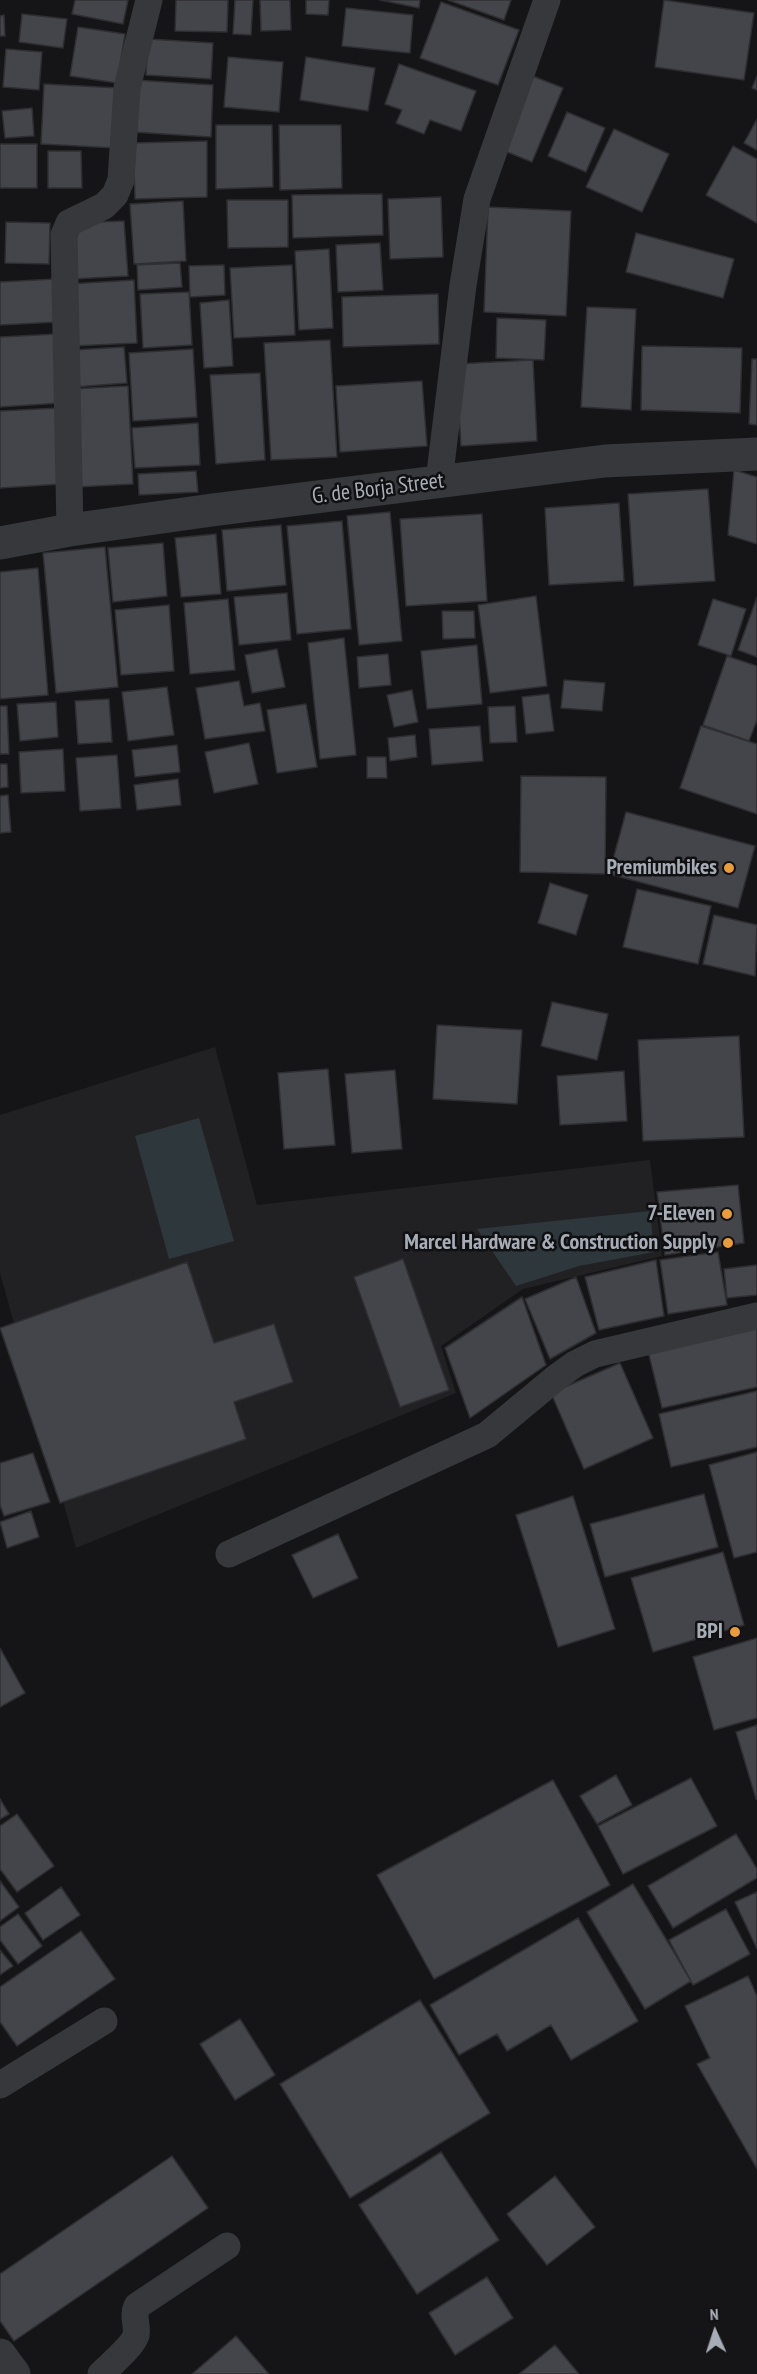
<!DOCTYPE html>
<html>
<head>
<meta charset="utf-8">
<style>
  body { margin:0 }
  #map { position:relative; width:757px; height:2374px; overflow:hidden; background:#151517; font-family:"PT Sans Narrow",sans-serif }
  canvas { display:block }
  .north { position:absolute; left:685px; top:2302px; width:60px; height:60px; -webkit-text-stroke:4px #101012; paint-order:stroke; rotate:357deg; font-size:16px; font-weight:700; line-height:24px; text-align:center; color:#a7adb6 }
  .north::after { content:''; display:block; margin:auto; width:21px; height:27px; background:#a7adb6; clip-path:polygon(50% 0,100% 100%,50% 72%,0 100%) }
</style>
</head>
<body>
<div id="map">
<canvas width="757" height="2374"></canvas>
<div class="north">N</div>
</div>
<script>
const g = document.querySelector('canvas').getContext('2d');
g.lineJoin = 'round';
function fillPath(path, color) { g.fillStyle = color; g.fill(path, 'evenodd'); }
function trace(path, color, width, dash) { g.strokeStyle = color; g.lineWidth = width; g.lineCap = dash ? 'butt' : 'round'; g.setLineDash(dash || []); g.stroke(path); }
function label(font, color, halo, rows, align = 'center') {
  g.font = font + ' "PT Sans Narrow",sans-serif'; g.lineWidth = 5; g.setLineDash([]); g.textBaseline = 'middle'; g.strokeStyle = halo; g.fillStyle = color; for (const [text, x, y, turn = 0] of rows) {
    g.save(); g.translate(x, y); g.rotate((+turn || 0) * Math.PI / 180); g.textAlign = isNaN(turn) ? turn : align; if (halo) g.strokeText(text, 0, 0); g.fillText(text, 0, 0); g.restore();
  }
}
fillPath(new Path2D(`
  M215,1047L257,1205L650,1160L662,1256L523,1289L441,1346L456,1393L76,1548L0,1273V1115Z`), '#212124');
fillPath(new Path2D(`
  M199,1118L234,1241L169,1259L135,1136Z
  M650,1211L654,1252L579,1266L516,1286L477,1229Z`), '#2e373c');
const building = new Path2D(`
  M75,0H128L123,24L72,14Z
  M176,0H228L227,32L175,31Z
  M235,0H253L251,35L233,34Z
  M260,0H290L291,30L261,31Z
  M306,0H329L328,15L306,14Z
  M380,0H420L419,8Z
  M448,0H511L504,20Z
  M664,0L754,13L744,80L655,67Z
  M441,2L519,30L498,85L420,58Z
  M346,8L413,15L410,53L342,46Z
  M22,14L67,19L63,48L19,42Z
  M4,15L5,36H0V16Z
  M78,27L125,34L117,83L70,76Z
  M148,39L213,43L211,79L146,75Z
  M6,49L42,52L39,90L3,87Z
  M228,57L283,62L279,112L224,107Z
  M306,57L375,68L368,111L300,100Z
  M399,64L476,91L461,131L430,120L424,134L396,123L402,110L385,104Z
  M530,75L563,88L532,162L500,149Z
  M757,76V90L752,88Z
  M135,80L213,85L211,137L132,132Z
  M44,84L119,88L115,148L41,144Z
  M32,108L34,136L5,138L2,111Z
  M567,112L605,128L586,172L548,156Z
  M757,119V150L744,143Z
  M216,125H272L273,187L216,189Z
  M279,125H341L342,188L280,190Z
  M614,129L669,154L642,212L586,187Z
  M207,141V197L135,199L133,143Z
  M0,144H37V188H0Z
  M733,146L757,159V223L706,195Z
  M48,151H81L82,188H48Z
  M382,194L383,235L293,238L292,195Z
  M441,197L443,257L390,259L388,199Z
  M227,200H288V247L228,248Z
  M183,201L186,261L134,264L130,204Z
  M488,207L571,211L566,316L484,312Z
  M124,221L128,276L73,279L69,223Z
  M6,222L50,223L49,264L5,263Z
  M636,233L734,259L723,298L626,272Z
  M380,243L383,290L338,292L336,245Z
  M329,249L333,328L299,330L295,251Z
  M180,263L182,287L138,290L137,265Z
  M224,265L225,295L190,297L189,266Z
  M292,265L295,335L234,338L230,268Z
  M55,279L57,322L0,325V282Z
  M134,280L137,343L73,346L69,284Z
  M189,292L192,345L143,348L140,294Z
  M438,294L439,344L343,347L342,297Z
  M229,300L233,366L204,368L200,303Z
  M587,307L636,309L631,410L581,407Z
  M497,318L546,320L544,360L496,358Z
  M57,334L61,403L0,407V337Z
  M330,340L337,457L271,460L264,343Z
  M642,346L742,348L740,413L641,410Z
  M124,347L127,383L75,387L73,350Z
  M193,349L197,417L133,421L129,353Z
  M752,359H757V425L749,424Z
  M533,360L537,441L461,446L456,364Z
  M260,373L265,460L216,464L210,375Z
  M422,381L427,446L340,452L336,386Z
  M128,386L133,484L77,487L71,389Z
  M58,408L62,484L0,488V411Z
  M198,423L200,465L135,468L132,428Z
  M734,470L757,477V544L728,535Z
  M196,471L198,492L139,495L138,474Z
  M708,489L715,581L634,586L628,494Z
  M619,503L624,581L549,585L545,508Z
  M390,512L402,641L359,645L347,516Z
  M482,514L487,601L406,606L400,519Z
  M342,521L351,629L297,634L287,526Z
  M281,525L286,585L227,591L222,530Z
  M216,534L221,594L181,597L175,538Z
  M163,543L167,596L113,602L108,548Z
  M105,547L118,687L56,693L43,553Z
  M38,568L48,695L0,699V572Z
  M287,593L291,640L239,645L234,597Z
  M536,596L547,686L490,693L478,605Z
  M757,597V657L738,650Z
  M228,599L235,670L190,674L184,603Z
  M713,599L746,609L731,656L698,645Z
  M169,605L174,671L121,675L115,610Z
  M442,611H474L475,638L443,639Z
  M344,638L356,755L320,759L308,643Z
  M477,645L482,704L427,709L421,651Z
  M277,649L285,687L252,693L245,655Z
  M388,654L391,685L359,688L357,657Z
  M727,656L757,666V720L749,741L703,725Z
  M564,680L605,683L602,711L561,708Z
  M239,681L244,706L260,703L265,731L205,739L196,688Z
  M167,687L174,735L128,741L122,692Z
  M412,690L418,722L394,727L387,695Z
  M549,694L554,731L526,734L522,697Z
  M109,699L112,742L78,744L75,701Z
  M56,702L58,737L20,741L17,704Z
  M306,704L317,767L277,773L267,710Z
  M0,706H7L9,754H0Z
  M515,706L517,742L490,743L488,707Z
  M480,726L483,761L432,765L429,729Z
  M701,726L757,744V814L680,788Z
  M415,735L417,757L390,761L388,738Z
  M249,743L258,784L214,793L205,752Z
  M177,745L180,772L135,777L132,750Z
  M63,749L65,791L21,793L19,752Z
  M117,755L121,808L80,811L76,758Z
  M367,757H386L387,778H367Z
  M0,764H7L8,787L0,788Z
  M521,776L606,777L605,874L520,872Z
  M178,779L181,805L137,810L134,785Z
  M8,795L11,832L0,833V796Z
  M626,812L755,846L738,908L609,874Z
  M550,883L588,895L576,935L538,923Z
  M637,889L711,906L698,964L623,947Z
  M714,915L757,925L755,976L703,964Z
  M552,1002L608,1014L597,1060L541,1046Z
  M437,1025L522,1030L517,1104L433,1099Z
  M739,1036L744,1137L643,1141L638,1040Z
  M328,1069L335,1145L284,1149L278,1073Z
  M395,1070L402,1149L352,1153L345,1074Z
  M624,1071L627,1121L560,1125L557,1076Z
  M738,1185L744,1243L665,1255L657,1192Z
  M718,1252L727,1305L668,1314L660,1260Z
  M403,1259L449,1390L400,1407L354,1277Z
  M656,1260L664,1316L599,1330L585,1277Z
  M187,1262L214,1343L274,1324L293,1382L234,1402L246,1439L60,1503L0,1328Z
  M757,1265V1295L727,1298L724,1269Z
  M576,1277L596,1333L550,1359L525,1299Z
  M522,1297L546,1365L470,1418L445,1348Z
  M757,1327V1387L662,1408L648,1351Z
  M620,1363L653,1438L584,1469L551,1393Z
  M757,1391V1447L671,1467L659,1414Z
  M757,1452V1552L734,1558L709,1465Z
  M33,1453L50,1502L4,1516L0,1505V1463Z
  M704,1494L718,1547L605,1577L590,1524Z
  M573,1496L615,1629L558,1647L516,1515Z
  M31,1511L39,1537L7,1548L0,1522Z
  M338,1534L358,1578L313,1598L292,1555Z
  M723,1552L744,1625L653,1652L631,1578Z
  M757,1638V1718L714,1730L693,1657Z
  M0,1648L25,1693L0,1707Z
  M757,1725V1799H756L736,1732Z
  M616,1775L632,1805L597,1824L580,1796Z
  M691,1778L717,1826L623,1874L598,1826Z
  M553,1780L610,1885L434,1979L377,1875Z
  M0,1799L9,1814L0,1819Z
  M17,1814L54,1866L17,1892L0,1869V1826Z
  M736,1834L757,1869V1878L673,1928L648,1886Z
  M0,1881L19,1907L0,1921Z
  M633,1884L691,1981L645,2009L587,1912Z
  M61,1887L80,1915L43,1940L25,1913Z
  M757,1892V1949L735,1902Z
  M726,1909L750,1954L693,1985L669,1940Z
  M18,1914L42,1946L18,1964L0,1940V1927Z
  M578,1918L638,2021L571,2060L551,2025L507,2051L497,2034L459,2055L430,2005Z
  M81,1931L115,1979L17,2046L0,2022V1987Z
  M0,1950L13,1966L0,1975Z
  M748,1976L757,1996V2169L697,2064L710,2058L685,2006Z
  M420,2000L490,2113L350,2198L280,2084Z
  M240,2019L275,2075L235,2100L200,2044Z
  M441,2152L499,2240L417,2294L359,2205Z
  M172,2156L208,2208L14,2341L0,2321V2274Z
  M555,2176L595,2227L547,2265L507,2214Z
  M487,2277L513,2318L455,2355L429,2313Z
  M236,2336L269,2374H192Z
  M555,2345L579,2374H519Z`);
fillPath(building, '#44454a');
trace(building, '#2f2f33', 1.5);
trace(new Path2D(`
  M439,481L463,285L477,199L547,0
  M70,530L64,235L69,223L104,206L115,195L121,180L127,88L149,0
  M229,1554L487,1435L557,1377L575,1364L595,1354L757,1316
  M0,2085L104,2021
  M101,2374C110,2365 133,2346 136,2335C138,2325 132,2316 137,2306L227,2246`), '#36383b', 27);
trace(new Path2D(`
  M0,2355L14,2374`), '#36383b', 33);
trace(new Path2D(`
  M0,543L70,530L212,510L605,461L757,454`), '#36383b', 33);
for (const [x, y, r, color] of [
  [729,868,6,"#ea9c3a"],
  [727,1214,6,"#ea9c3a"],
  [728,1243,6,"#ea9c3a"],
  [735,1632,6,"#ea9c3a"]
]) { const dot = new Path2D(); dot.arc(x, y, r, 0, 2 * Math.PI); g.fillStyle = color; g.fill(dot); trace(dot, '#101012', 2); }
label('22px', '#a7adb6', '#101012', [
  ["G. de Borja Street",378,489,-7]
]);
label('bold 22px', '#a7adb6', '#101012', [
  ["Premiumbikes",717,868],
  ["7-Eleven",715,1214],
  ["Marcel Hardware & Construction Supply",716,1243],
  ["BPI",723,1632]
], 'right');
</script>
</body>
</html>
